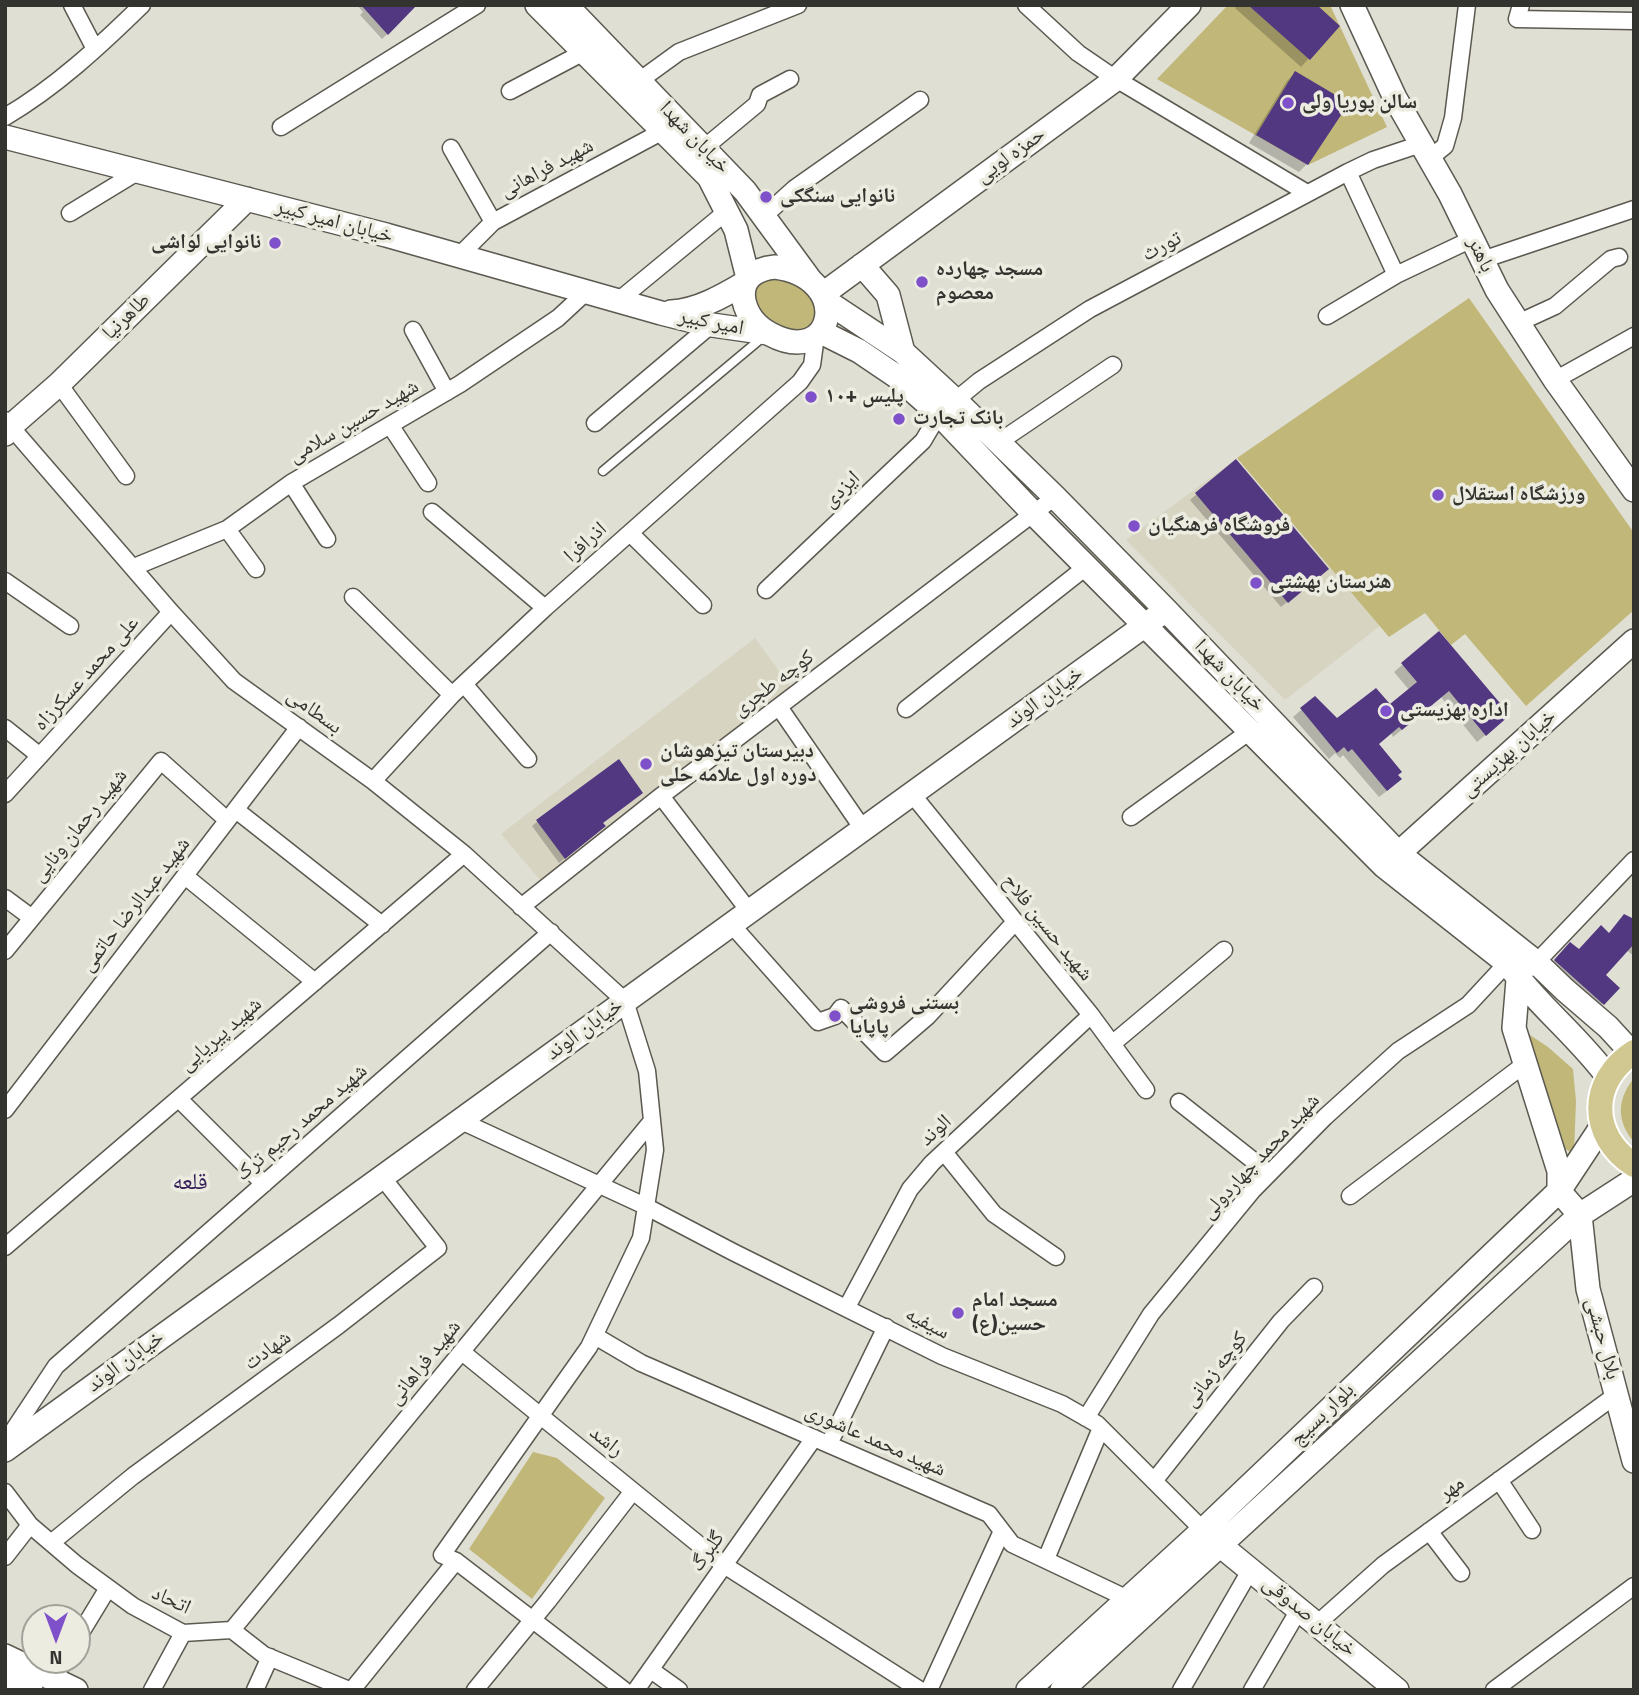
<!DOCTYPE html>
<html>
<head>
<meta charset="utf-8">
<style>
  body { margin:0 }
  #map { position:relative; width:1639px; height:1695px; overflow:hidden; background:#e0dfd4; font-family:"Titillium Web",sans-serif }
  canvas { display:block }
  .frame { position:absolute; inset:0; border:7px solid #33332f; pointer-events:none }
  .north { position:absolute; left:21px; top:1604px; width:70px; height:70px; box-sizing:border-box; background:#edece1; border:2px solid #a3a29a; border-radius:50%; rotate:180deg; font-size:19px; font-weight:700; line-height:28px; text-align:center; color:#33332f }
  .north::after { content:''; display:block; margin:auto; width:24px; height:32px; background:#7e50c9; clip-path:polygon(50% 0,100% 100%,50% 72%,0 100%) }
</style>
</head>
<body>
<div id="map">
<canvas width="1639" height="1695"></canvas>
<div class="frame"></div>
<div class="north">N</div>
</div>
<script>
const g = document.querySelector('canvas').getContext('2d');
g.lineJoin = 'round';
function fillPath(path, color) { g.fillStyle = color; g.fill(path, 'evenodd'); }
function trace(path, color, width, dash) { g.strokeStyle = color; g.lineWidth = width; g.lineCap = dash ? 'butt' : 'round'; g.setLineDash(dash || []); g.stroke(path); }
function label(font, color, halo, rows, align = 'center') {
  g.font = font + ' "Titillium Web","Noto Naskh Arabic",sans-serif'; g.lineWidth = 7; g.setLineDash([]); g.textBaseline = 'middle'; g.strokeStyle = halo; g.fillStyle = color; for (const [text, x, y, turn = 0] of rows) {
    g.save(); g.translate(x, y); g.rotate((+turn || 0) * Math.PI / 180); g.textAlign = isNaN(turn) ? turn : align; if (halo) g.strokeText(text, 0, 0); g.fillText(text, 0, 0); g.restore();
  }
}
fillPath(new Path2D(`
  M1236,459L1380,626L1285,700L1126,540Z
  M755,638L796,694L541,881L501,834Z`), '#d7d4c2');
fillPath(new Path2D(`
  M1228,5H1330L1387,127L1308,165L1157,79Z
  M776,278C802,280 810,293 820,314L806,330C801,330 794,332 789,331C762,326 733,285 776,278Z
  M1469,298L1634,533V610L1526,706L1465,634L1451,645L1425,613L1389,637L1237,458Z
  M1527,1033L1548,1047L1573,1069L1576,1101L1574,1154L1562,1147Z
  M1634,1078V1142C1616,1121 1617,1099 1634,1078Z
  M533,1452L557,1458L605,1498L532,1599L469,1549Z`), '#c1b779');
fillPath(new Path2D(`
  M357,5H411L399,23L382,39L360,15L363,12Z
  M1238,5H1315L1338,27L1301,67L1235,8Z
  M1295,73L1307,164L1299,172L1249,143L1287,81Z
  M1235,461L1321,574L1281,607L1190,500Z
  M1439,633L1500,723L1477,742L1441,697L1393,737L1391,733L1377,745L1392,787L1379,797L1343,755L1340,758L1335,753L1329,759L1293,717L1315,698L1336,721L1390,707L1410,691L1394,672Z
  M538,821L602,823L598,832L559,863L532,826Z
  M1634,921V956L1626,950L1603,975L1617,988L1597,1009L1549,966L1570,944L1578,952Z`), '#0003');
fillPath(new Path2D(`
  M361,5H417L388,35Z
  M1248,5H1317L1340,26L1310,60Z
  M1295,71L1349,103L1308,165L1256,135Z
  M1236,459L1329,569L1288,603L1195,493Z
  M1439,631L1510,715L1486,736L1449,691L1402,730L1399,727L1379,744L1402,772L1398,775L1402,779L1387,791L1352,749L1348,752L1344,747L1337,753L1300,708L1315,696L1337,718L1376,688L1390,704L1417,682L1401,663Z
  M619,759L643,793L603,823L606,826L565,859L536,820Z
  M1624,914L1634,919V944L1606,975L1620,988L1604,1005L1554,960L1570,942L1579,949L1601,925L1609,933Z`), '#513880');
const lane = new Path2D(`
  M603,471L763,337`);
const street = new Path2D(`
  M72,5L95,49
  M1026,5L1078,53L1116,79L1307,193
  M1521,5L1517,19L1634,21
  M639,81L679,52L798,5
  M510,91L584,52
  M5,117C56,87 100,46 142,5
  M281,127L477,5
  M451,148L493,222
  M704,148L757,104L760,95L790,79
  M1430,158L1445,146L1453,118L1467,5
  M1348,172L1396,275
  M70,213L139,171
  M764,216L795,188L920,100
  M460,255L493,222L663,131
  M1482,260L1634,209
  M618,301L726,212
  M1327,316L1396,275L1472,239
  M1518,323L1555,306L1611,259L1619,257
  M413,330L447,392
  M1555,380L1634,336
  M59,384L126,476
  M5,420L171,612L234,681L373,781L464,854L625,1001L647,1071L655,1150L641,1238L589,1347L442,1555L456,1561L624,1690
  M595,423L711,325
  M390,425L428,483
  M999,442L1113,365
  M291,483L327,539
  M432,512L545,608
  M227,529L256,569
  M630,533L703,605
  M134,567L227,529L291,483L460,384L558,318L585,293
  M5,581L70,626
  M766,590L923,441L939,414L979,381L1090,309L1348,172L1373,160L1421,144
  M353,597L452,695
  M464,684L528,759
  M779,707L863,829
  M906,709L1086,567
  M5,728L40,756
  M373,781L452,695L545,608L800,382L812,365L816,336
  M5,794L171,612
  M912,794L1091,1015L1146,1090
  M661,796L749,911
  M236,810L382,925
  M1131,817L1250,731
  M185,876L315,982
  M5,898L32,918
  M521,907L661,796L1055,497
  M731,924L818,1022L835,1016L841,1008L885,1053L927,1017L1015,922
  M5,951L161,761L227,820
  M1531,968L1634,860
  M1112,1044L1224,950
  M179,1099L264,1184
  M1179,1102L1269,1173
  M5,1110L299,727
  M461,1121L645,1206L733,1252L942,1356L1062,1404L1097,1424L1203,1530
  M944,1152L994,1214L1056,1257
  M1350,1196L1525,1064
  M5,1247L464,854
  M847,1307L910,1189L932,1163L1091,1015
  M595,1336L641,1363L989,1514L1012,1544L1128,1599
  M462,1352L724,1565L920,1690
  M1086,1418L1151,1314L1253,1190L1325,1117L1398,1051L1468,1005L1507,963
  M5,1443L56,1366L551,932
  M829,1444L886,1327
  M1499,1480L1532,1530
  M1154,1481L1281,1321L1314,1287
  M5,1492L30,1525L77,1565L133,1606L183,1633L232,1630L264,1655L349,1690
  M1429,1531L1461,1573
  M51,1543L133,1476L339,1325L438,1248L382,1177
  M5,1557L30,1525
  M1046,1559L1101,1428
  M1318,1623L1383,1565L1616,1395
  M232,1630L651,1122
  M77,1639L108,1588
  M651,1670L679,1690
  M53,1679L65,1660
  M152,1690L183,1633
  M255,1690L270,1657
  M352,1690L456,1561
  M475,1690L548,1601L633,1491
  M636,1690L814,1438
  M929,1690L1002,1531
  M1181,1690L1251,1569
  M1252,1690L1300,1608
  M1494,1690L1634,1586`);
const secondary = new Path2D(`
  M537,5L709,177L736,230L748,278
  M566,5L745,191L811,281
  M1352,5L1395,98L1450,194L1497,290L1555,380L1634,490
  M5,137L386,235L661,313L705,324L768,333
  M862,265L888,295L903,352
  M775,267C854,277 835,369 770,334C757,327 747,315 744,301C740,279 755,269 775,267Z
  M823,294L1116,79L1189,5
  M826,301L903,352L955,400L1055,497L1166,610L1398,853L1537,963L1565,990L1608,1027L1632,1053
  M671,312C697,311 723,296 745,283
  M821,332L859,351L896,376L939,414L1034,514L1384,866L1507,963C1537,1005 1578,1036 1608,1077
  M5,434L11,426L59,384L247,199
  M1389,862L1634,641
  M1518,980L1514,1028L1559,1171V1191L1580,1215L1588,1289L1634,1461
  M5,1450L1166,610
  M1210,1537L1397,1690
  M5,1656L76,1690
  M5,1678L31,1690
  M1028,1690L1203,1530L1559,1191L1602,1126
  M1062,1690L1580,1215L1634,1180`);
const primary = new Path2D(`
  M1634,1052C1589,1081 1589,1136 1634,1165`);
trace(lane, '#5b5950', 11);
trace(street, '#5b5950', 19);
trace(secondary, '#5b5950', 26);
trace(primary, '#fff', 28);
trace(lane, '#fff', 8);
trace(street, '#fff', 16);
trace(secondary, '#fff', 23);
trace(primary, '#d0c791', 24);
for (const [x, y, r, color] of [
  [1288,103,7,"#7e50c9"],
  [766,197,7,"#7e50c9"],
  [275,243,7,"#7e50c9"],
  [922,282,7,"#7e50c9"],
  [811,397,7,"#7e50c9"],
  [899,419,7,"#7e50c9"],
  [1438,495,7,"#7e50c9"],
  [1134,526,7,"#7e50c9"],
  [1256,583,7,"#7e50c9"],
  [1386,711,7,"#7e50c9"],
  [646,764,7,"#7e50c9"],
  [835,1016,7,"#7e50c9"],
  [958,1313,7,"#7e50c9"]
]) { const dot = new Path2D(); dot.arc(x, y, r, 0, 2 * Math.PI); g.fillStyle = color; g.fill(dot); trace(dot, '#edece1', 2.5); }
label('bold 21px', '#33332f', '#edece1', [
  ["سالن پوریا ولی",1302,103],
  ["نانوایی سنگکی",780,197],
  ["نانوایی لواشی",261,243,"right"],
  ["مسجد چهارده",936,270],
  ["معصوم",936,294],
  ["پلیس +۱۰",825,397],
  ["بانک تجارت",913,419],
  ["ورزشگاه استقلال",1452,495],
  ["فروشگاه فرهنگیان",1148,526],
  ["هنرستان بهشتی",1270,583],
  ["اداره بهزیستی",1400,711],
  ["دبیرستان تیزهوشان",660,752],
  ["دوره اول علامه حلی",660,776],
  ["بستنی فروشی",849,1004],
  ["پاپایا",849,1028],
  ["مسجد امام",972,1301],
  ["حسین(ع)",972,1325]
], 'left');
label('21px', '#33332f', '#edece1', [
  ["خیابان شهدا",694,138,46],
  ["حمزه لویی",1011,156,-36],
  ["شهید فراهانی",547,169,-28],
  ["خیابان امیر کبیر",334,222,15],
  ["تورث",1162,247,-28],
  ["باهنر",1480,255,64],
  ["طاهرنیا",127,317,-44],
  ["امیر کبیر",711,323,11],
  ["شهید حسین سلامی",354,422,-30],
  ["ایزدی",842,490,-44],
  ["اذرافرا",586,543,-42],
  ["علی محمد عسکرزاه",87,674,-48],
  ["خیابان شهدا",1229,676,46],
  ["کوچه طجری",774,684,-37],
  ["خیابان الوند",1045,698,-36],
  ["بسطامی",314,712,36],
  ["خیابان بهزیستی",1509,754,-42],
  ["شهید رحمان ونایی",80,826,-51],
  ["شهید عبدالرضا حاتمی",136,905,-52],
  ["شهید حسین فلاح",1047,928,51],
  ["خیابان الوند",585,1030,-36],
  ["شهید پیریایی",221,1035,-41],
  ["شهید محمد رحیم ترک",302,1123,-41],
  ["الوند",936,1131,-43],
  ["شهید محمد چهاردولی",1261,1157,-47],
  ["سیفیه",927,1324,27],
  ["بلال حبشی",1602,1339,75],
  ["شهادت",268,1351,-36],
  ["خیابان الوند",126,1362,-36],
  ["شهید فراهانی",425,1363,-51],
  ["کوچه زمانی",1216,1370,-52],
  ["بلوار بسیج",1323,1415,-44],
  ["شهید محمد عاشوری",875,1441,24],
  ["راشد",606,1442,39],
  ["مهر",1452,1489,-36],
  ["گلبرگ",708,1552,-55],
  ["اتحاد",171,1601,25],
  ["خیابان صدوقی",1309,1617,39]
]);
label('23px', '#331d57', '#edece1', [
  ["قلعه",190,1183]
]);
</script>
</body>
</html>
